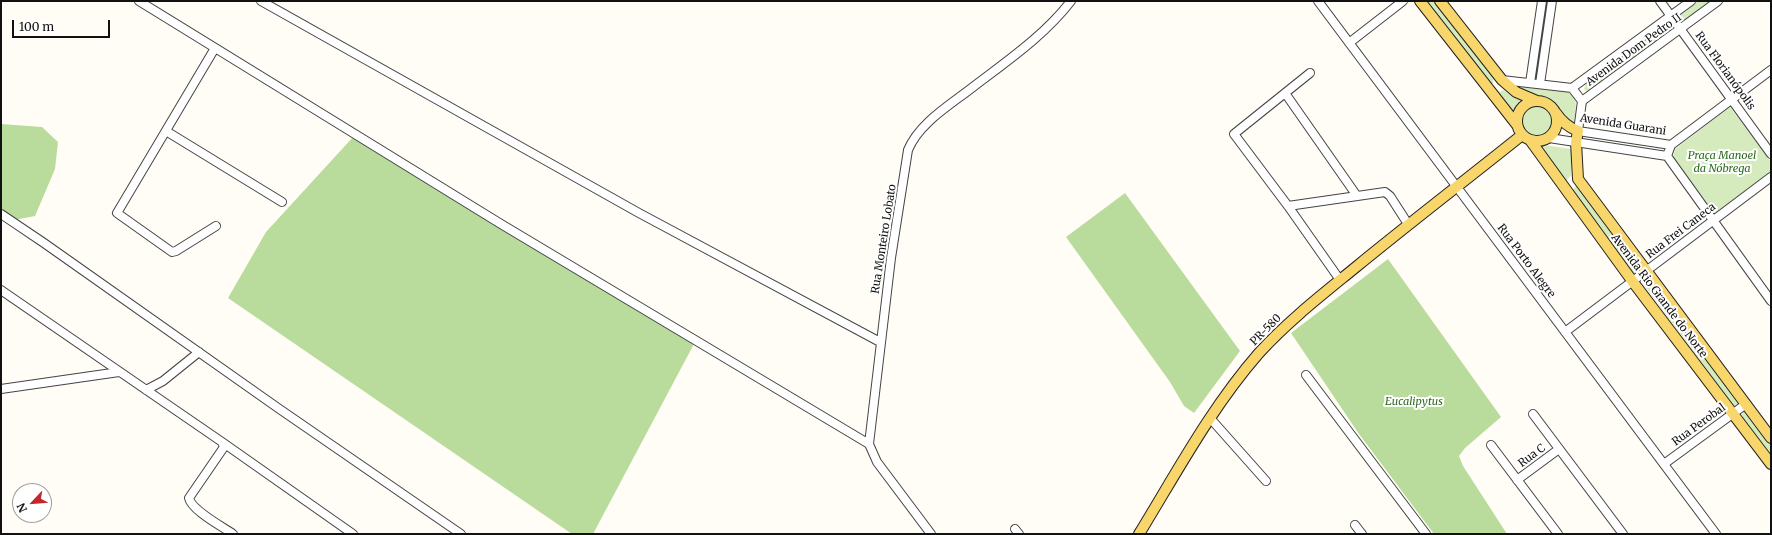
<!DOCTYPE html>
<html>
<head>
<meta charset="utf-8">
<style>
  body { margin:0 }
  #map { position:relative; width:1772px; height:535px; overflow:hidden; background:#fffdf5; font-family:Merriweather,serif }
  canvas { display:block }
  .frame { position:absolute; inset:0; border:2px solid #111; pointer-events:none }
  .north { position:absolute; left:12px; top:483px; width:40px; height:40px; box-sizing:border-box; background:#fff; border:1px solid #a0a0a0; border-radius:50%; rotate:244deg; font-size:11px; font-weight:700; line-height:16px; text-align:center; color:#111 }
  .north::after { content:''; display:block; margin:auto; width:14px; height:18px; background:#c4262e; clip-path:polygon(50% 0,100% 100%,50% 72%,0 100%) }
  .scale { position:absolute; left:12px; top:20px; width:98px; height:18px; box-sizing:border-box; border:2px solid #111; border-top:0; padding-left:5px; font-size:12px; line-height:14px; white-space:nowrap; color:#111; -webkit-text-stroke:3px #fff; paint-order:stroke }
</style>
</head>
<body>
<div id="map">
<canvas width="1772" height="535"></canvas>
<div class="frame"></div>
<div class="north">N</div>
<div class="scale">100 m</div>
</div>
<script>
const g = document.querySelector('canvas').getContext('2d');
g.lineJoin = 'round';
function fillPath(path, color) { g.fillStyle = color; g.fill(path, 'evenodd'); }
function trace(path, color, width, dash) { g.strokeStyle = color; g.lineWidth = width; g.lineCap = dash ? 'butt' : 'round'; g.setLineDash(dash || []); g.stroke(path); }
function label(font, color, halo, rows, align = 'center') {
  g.font = font + ' Merriweather,serif'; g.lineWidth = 4; g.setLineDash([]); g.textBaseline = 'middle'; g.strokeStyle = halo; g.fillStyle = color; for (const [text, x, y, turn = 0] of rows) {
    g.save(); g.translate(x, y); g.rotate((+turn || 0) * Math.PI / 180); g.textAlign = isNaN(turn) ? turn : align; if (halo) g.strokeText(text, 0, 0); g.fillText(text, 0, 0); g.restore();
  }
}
fillPath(new Path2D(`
  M1423,1H1436L1494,77L1493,83L1491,85Z
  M1696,1H1713L1686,21H1684L1680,15L1682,12Z
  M1665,24L1670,25L1671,32L1587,92L1584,89L1586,84Z
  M1512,84L1568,92C1580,97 1575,112 1574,123L1572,124L1558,108L1547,97L1525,93Z
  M1503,90L1515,98L1524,101L1516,110L1513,117L1497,94Z
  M1520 120a17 17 0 1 1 34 0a17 17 0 1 1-34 0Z
  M1730,107L1771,162V173L1714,217L1672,161L1675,149Z
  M1544,145L1571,149L1572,151L1571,175L1564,184L1538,148Z
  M1576,186H1579L1643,269L1634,275L1572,191Z
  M1647,278L1742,401L1734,407L1642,282Z
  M1744,411H1749L1771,442V456L1743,418L1742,414Z`), '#d5ebbd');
fillPath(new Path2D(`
  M1,124L42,127L58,142L55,169L35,216L14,220L1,211Z
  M354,136L695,342L593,534H572L228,298L266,232Z
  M1125,193L1240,351L1194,413L1184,406L1170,382L1066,237Z
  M1388,259L1501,417L1465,448L1459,456L1463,466L1507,534H1434L1359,434L1291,333Z`), '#b9dc9c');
const minor = new Path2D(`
  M139,1L501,224L869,444
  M261,1L639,213L880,342
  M1318,1L1716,534
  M1660,1L1771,154
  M1349,43L1403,1
  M215,48L117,213L172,252L176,251L216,226
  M1310,73L1234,134L1288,206L1340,280
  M1502,80L1572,88
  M1530,83L1542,1
  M1540,84L1552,1
  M1572,88L1691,1
  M1572,88L1582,101
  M1285,93L1357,196
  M1582,101L1718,1
  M1582,101L1578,131L1671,145
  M166,131L282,202
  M1549,138L1667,156
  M1667,156L1771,301
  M1667,156L1671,145L1771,70
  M1288,206L1385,192L1390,196L1408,224
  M1,214L44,243L278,408L461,534
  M1,290L222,442L224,447L189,498C191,510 223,527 233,534
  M1565,332L1771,177
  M1306,375L1426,534
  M1,389L119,372
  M146,390L163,381L199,352
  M1533,414L1623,534
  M1210,418L1266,481
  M222,442L353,534
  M1491,445L1558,534
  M1664,464L1746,404
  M1517,480L1559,449
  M1355,525L1362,534
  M1015,529L1019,534
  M931,534L877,462L869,444L891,258L908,150C919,123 950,105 973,87C1007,61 1045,35 1071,1`);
const major = new Path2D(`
  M1420,1L1517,125
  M1440,1L1502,80L1516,92L1537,101
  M1517 121a20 20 0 1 1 40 0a20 20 0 1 1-40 0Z
  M1556,113C1562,122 1568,127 1578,131L1576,142L1578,179
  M1530,140L1633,282L1771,464
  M1578,179L1771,438
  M1139,534C1177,472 1211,408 1259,353C1288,321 1323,294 1356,267C1411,222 1467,179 1522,135`);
trace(minor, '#444', 10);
trace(major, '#222', 12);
trace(minor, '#fff', 8);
trace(major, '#f9d66b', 10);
label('11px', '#111', '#fff', [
  ["Avenida Dom Pedro II",1634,50,-36],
  ["Rua Florianópolis",1725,71,54],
  ["Avenida Guarani",1623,125,9],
  ["Rua Frei Caneca",1681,231,-37],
  ["Rua Monteiro Lobato",884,239,-81],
  ["Rua Porto Alegre",1526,261,53],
  ["Avenida Rio Grande do Norte",1659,296,53],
  ["PR-580",1266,330,-45],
  ["Rua Perobal",1699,425,-36],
  ["Rua C",1532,456,-37]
]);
label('italic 11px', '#2f6b1f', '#fff', [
  ["Praça Manoel",1722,156],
  ["da Nóbrega",1722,169],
  ["Eucalipytus",1414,402]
]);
</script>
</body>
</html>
